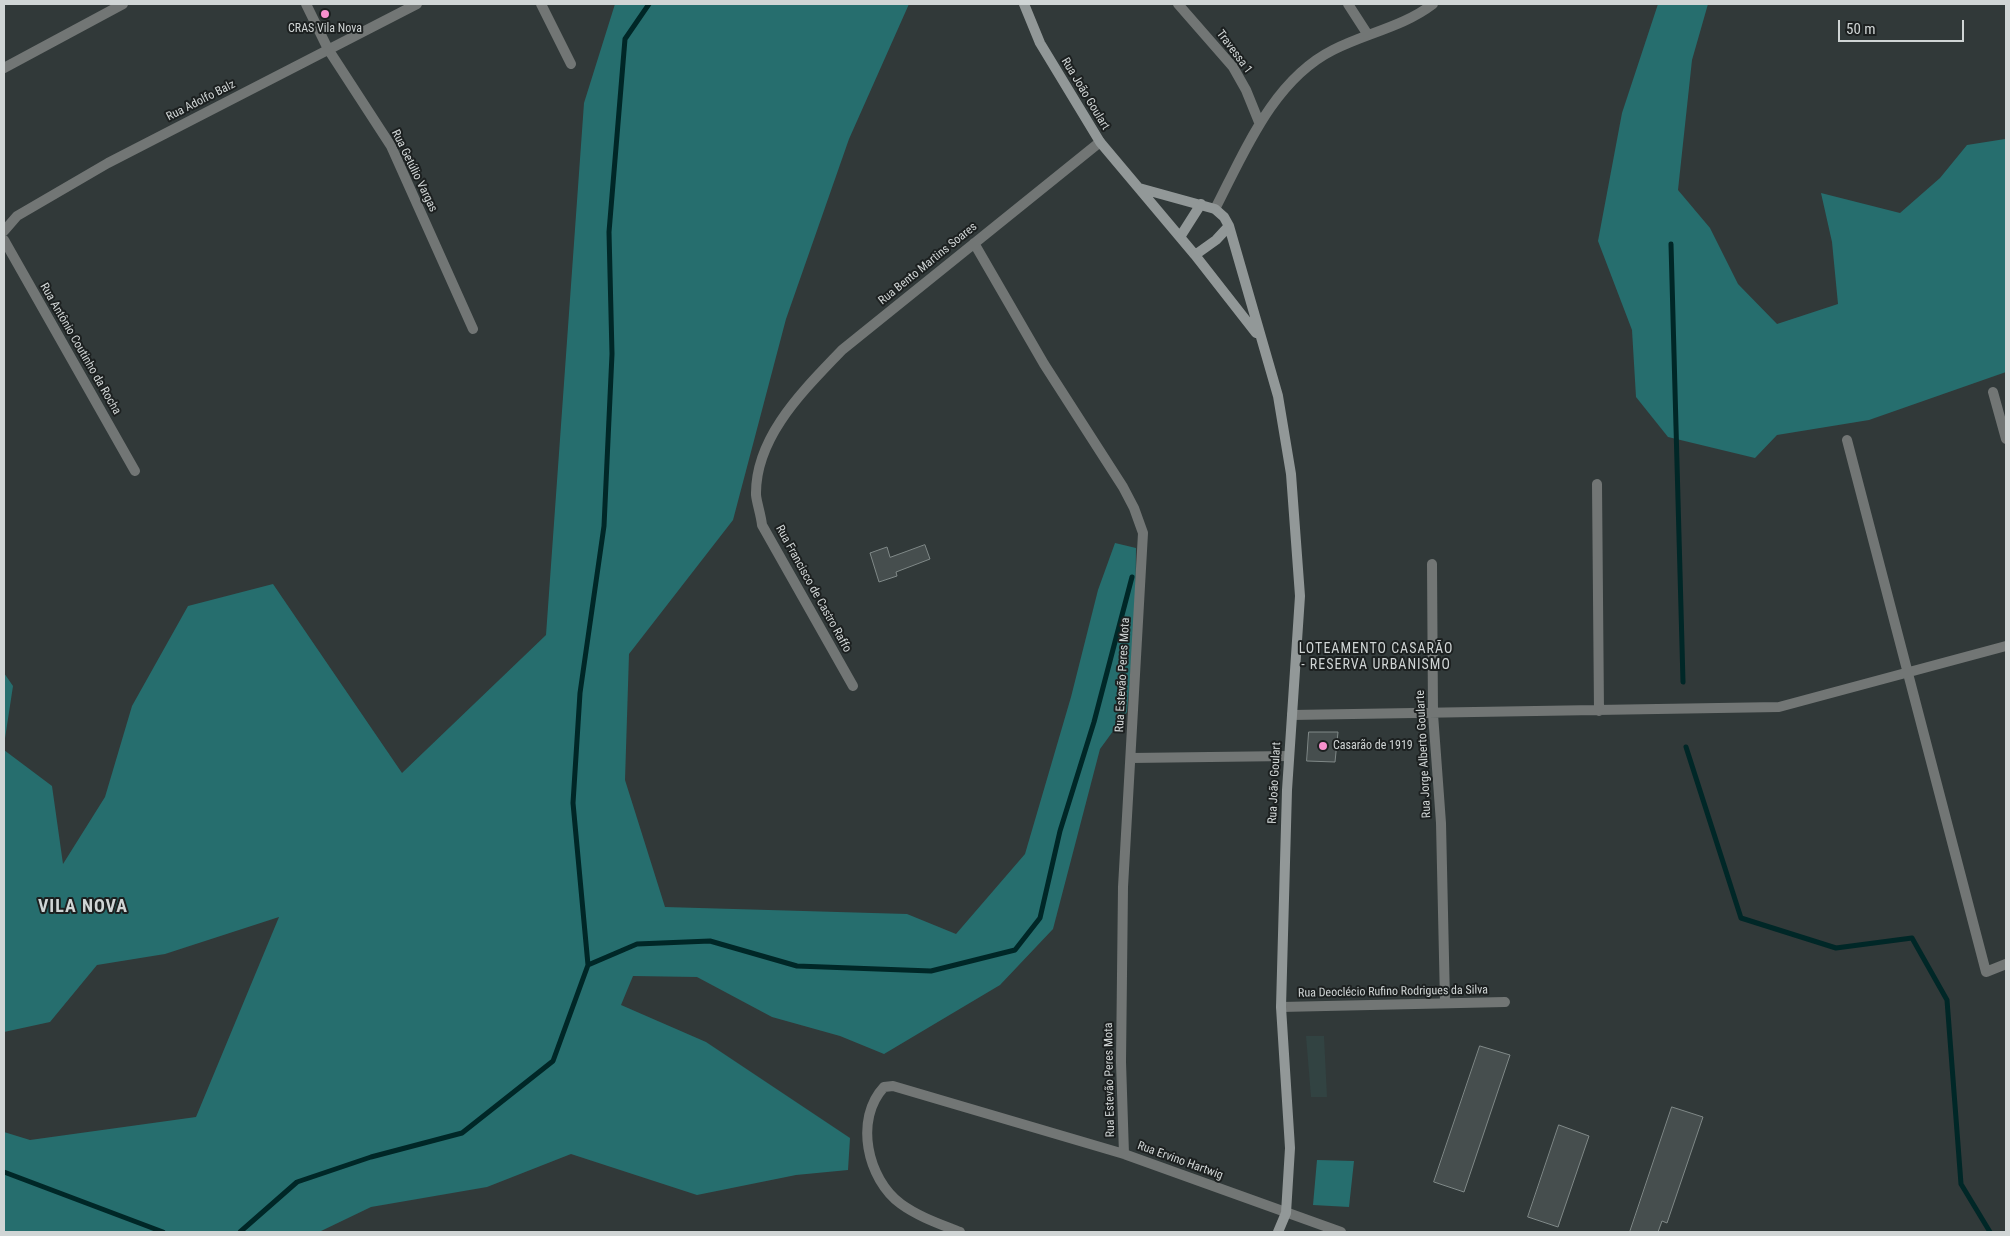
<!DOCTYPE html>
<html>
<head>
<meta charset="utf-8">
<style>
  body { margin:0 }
  #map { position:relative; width:2010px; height:1236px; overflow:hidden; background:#313939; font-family:"Roboto Condensed",sans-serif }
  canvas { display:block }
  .frame { position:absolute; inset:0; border:5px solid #d0d5d5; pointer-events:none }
  .scale { position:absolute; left:1838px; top:20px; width:126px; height:22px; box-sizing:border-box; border:2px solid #d0d5d5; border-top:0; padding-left:6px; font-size:15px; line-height:18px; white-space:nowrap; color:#d0d5d5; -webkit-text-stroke:4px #1c2020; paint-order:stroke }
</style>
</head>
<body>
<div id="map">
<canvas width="2010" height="1236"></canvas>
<div class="frame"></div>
<div class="scale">50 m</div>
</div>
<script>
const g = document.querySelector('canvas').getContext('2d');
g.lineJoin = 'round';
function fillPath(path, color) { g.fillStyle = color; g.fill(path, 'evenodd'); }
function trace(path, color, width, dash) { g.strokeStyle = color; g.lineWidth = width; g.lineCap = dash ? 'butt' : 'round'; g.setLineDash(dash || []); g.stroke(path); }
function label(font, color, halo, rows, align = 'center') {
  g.font = font + ' "Roboto Condensed",sans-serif'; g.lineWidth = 4; g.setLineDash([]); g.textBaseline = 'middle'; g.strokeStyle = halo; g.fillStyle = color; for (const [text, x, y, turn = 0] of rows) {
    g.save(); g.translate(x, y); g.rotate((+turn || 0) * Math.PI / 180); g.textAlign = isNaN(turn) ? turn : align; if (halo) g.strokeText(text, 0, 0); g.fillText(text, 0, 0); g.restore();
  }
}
fillPath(new Path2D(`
  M1306,1036H1324L1327,1097H1311Z`), '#324342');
fillPath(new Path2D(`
  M615,4H909L849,139L786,319L733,520L629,654L625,780L665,907L907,914L956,934L1025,854L1071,697L1098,590L1115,543L1136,548L1135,625L1127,712L1100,749L1053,929L1000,985L884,1054L840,1036L772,1017L697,977L633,976L621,1005L706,1042L850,1138L848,1170L796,1175L697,1195L571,1154L487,1187L371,1207L319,1232H4V1132L30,1140L196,1117L279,917L165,954L97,965L50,1022L4,1032V750L52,786L63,864L105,797L132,706L188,606L273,584L402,773L546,635L584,103Z
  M1658,4H1708L1692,60L1678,190L1710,228L1738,284L1777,324L1838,304L1832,242L1821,193L1900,213L1940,178L1967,145L2005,139L2006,372L1869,420L1777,435L1755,458L1668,437L1636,397L1632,330L1598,241L1622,113Z
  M4,673L13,686L4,745Z
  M1317,1160L1354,1161L1349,1207L1313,1205Z`), '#266e6e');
trace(new Path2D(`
  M1671,244L1683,682
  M1686,747L1741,918L1836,948L1912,938L1947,1000L1961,1184L1990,1232
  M588,965L573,803L580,693L604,526L612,354L609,232L625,39L649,4
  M4,1172L163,1232
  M240,1232L297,1182L371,1157L462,1133L553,1061L588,965L637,944L710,941L797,966L931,971L1015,950L1040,918L1060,831L1094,722L1132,577`), '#002727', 5);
const building = new Path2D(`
  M925,545L930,559L896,572L897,576L879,582L870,553L887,547L890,557Z
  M1309,732H1338L1335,762L1307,761Z
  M1480,1046L1510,1055L1464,1192L1434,1182Z
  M1672,1107L1703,1117L1667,1223L1662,1221L1658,1232H1630Z
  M1559,1125L1589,1136L1558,1227L1528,1217Z`);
fillPath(building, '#464e4e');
trace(building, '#808988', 1);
trace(new Path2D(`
  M306,4L328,49L391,146L473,329
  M541,4L571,64
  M1178,4L1233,67L1246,90L1259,122
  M1348,4L1368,35
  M4,68L123,4
  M1215,209C1244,153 1273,80 1333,50C1366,33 1403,27 1433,4
  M4,231L17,216L108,163L417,4
  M4,240L135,471
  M974,243L1044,364L1123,487L1134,508L1143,533L1123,887L1121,1062L1124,1154
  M1993,392L2006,439
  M1847,440L1986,972L2006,964
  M1597,484L1599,711
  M1432,564L1433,714L1441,823L1445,1002
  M853,686L762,525C761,515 757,504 756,495C755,436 805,389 842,350L1100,142
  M1292,715L1779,707L2006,646
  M1131,758L1289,756
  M1281,1007L1505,1002
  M960,1232C940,1224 919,1217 901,1204C867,1179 854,1119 884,1087L893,1086L1124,1154L1341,1232`), '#727675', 10);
trace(new Path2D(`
  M1024,4L1040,43L1100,142L1195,255L1256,333
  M1139,188L1215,209L1224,217L1229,226L1278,396L1291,474L1300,596L1287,790L1281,1007L1290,1148L1286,1213L1278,1232
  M1180,237L1201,204
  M1195,255L1216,240L1229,226`), '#929898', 10);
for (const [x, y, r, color] of [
  [325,14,5,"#f790cd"],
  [1323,746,5,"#f790cd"]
]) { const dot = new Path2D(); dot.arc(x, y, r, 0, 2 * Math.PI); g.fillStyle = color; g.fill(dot); trace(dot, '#1c2020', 2); }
label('12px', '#d0d5d5', '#1c2020', [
  ["CRAS Vila Nova",325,29],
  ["Casarão de 1919",1333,746,"left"]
]);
label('12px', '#d0d5d5', '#1c2020', [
  ["Travessa 1",1234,52,53],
  ["Rua João Goulart",1085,94,59],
  ["Rua Adolfo Balz",201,101,-27],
  ["Rua Getúlio Vargas",414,171,64],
  ["Rua Bento Martins Soares",928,264,-39],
  ["Rua Antônio Coutinho da Rocha",80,349,60],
  ["Rua Francisco de Castro Raffo",813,589,61],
  ["Rua Estevão Peres Mota",1123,675,-87],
  ["Rua Jorge Alberto Goularte",1424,754,-93],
  ["Rua João Goulart",1275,783,-87],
  ["Rua Deoclécio Rufino Rodrigues da Silva",1393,992,-1],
  ["Rua Estevão Peres Mota",1110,1080,-91],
  ["Rua Ervino Hartwig",1180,1161,20]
]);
g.letterSpacing = '1px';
label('14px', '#d0d5d5', '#1c2020', [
  ["LOTEAMENTO CASARÃO",1376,649],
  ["- RESERVA URBANISMO",1376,665]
]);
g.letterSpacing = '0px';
g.letterSpacing = '1px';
label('bold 18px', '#d0d5d5', '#1c2020', [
  ["VILA NOVA",83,907]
]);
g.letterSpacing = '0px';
</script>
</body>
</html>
